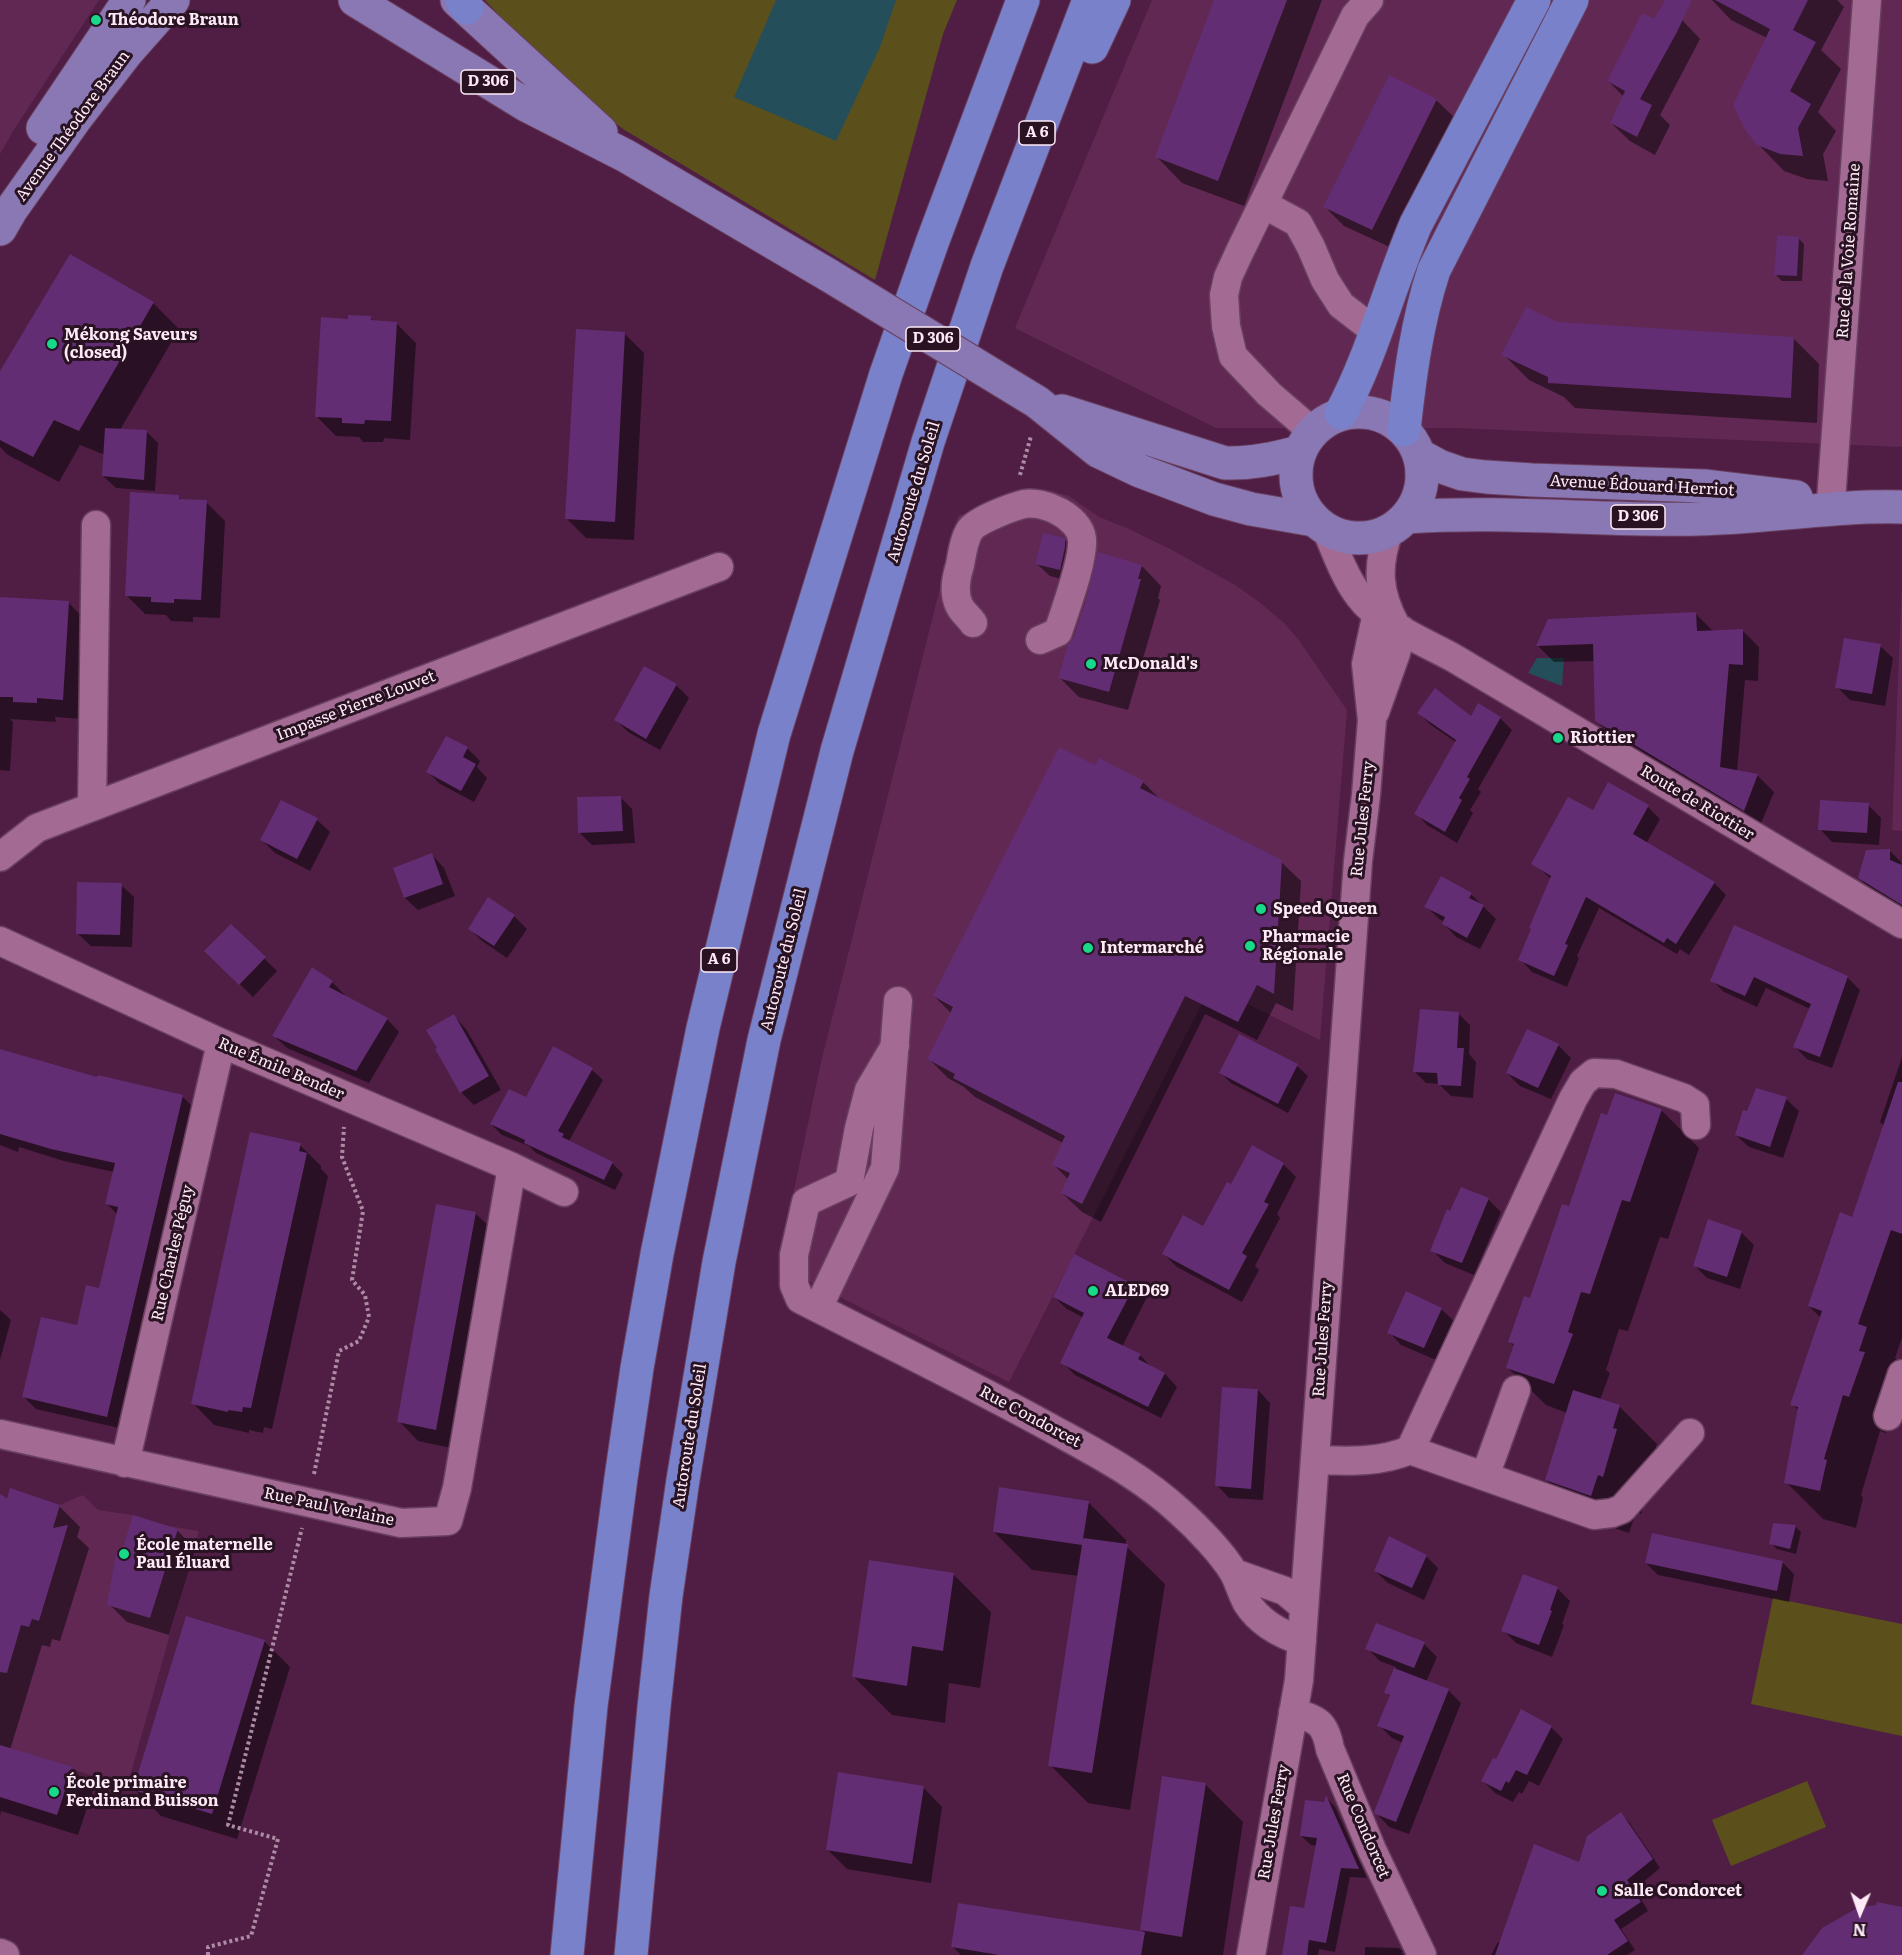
<!DOCTYPE html>
<html>
<head>
<meta charset="utf-8">
<style>
  body { margin:0 }
  #map { position:relative; width:1902px; height:1955px; overflow:hidden; background:#501e44; font-family:Literata,serif }
  canvas { display:block }
  .north { position:absolute; left:1830px; top:1883px; width:60px; height:60px; -webkit-text-stroke:4px #291323; paint-order:stroke; rotate:182deg; font-size:16px; font-weight:700; line-height:24px; text-align:center; color:#feeaf7 }
  .north::after { content:''; display:block; margin:auto; width:21px; height:27px; background:#feeaf7; clip-path:polygon(50% 0,100% 100%,50% 72%,0 100%) }
</style>
</head>
<body>
<div id="map">
<canvas width="1902" height="1955"></canvas>
<div class="north">N</div>
</div>
<script>
const g = document.querySelector('canvas').getContext('2d');
g.lineJoin = 'round';
function fillPath(path, color) { g.fillStyle = color; g.fill(path, 'evenodd'); }
function trace(path, color, width, dash) { g.strokeStyle = color; g.lineWidth = width; g.lineCap = dash ? 'butt' : 'round'; g.setLineDash(dash || []); g.stroke(path); }
function label(font, color, halo, rows, align = 'center') {
  g.font = font + ' Literata,serif'; g.lineWidth = 6; g.setLineDash([]); g.textBaseline = 'middle'; g.strokeStyle = halo; g.fillStyle = color; for (const [text, x, y, turn = 0] of rows) {
    g.save(); g.translate(x, y); g.rotate((+turn || 0) * Math.PI / 180); g.textAlign = isNaN(turn) ? turn : align; if (halo) g.strokeText(text, 0, 0); g.fillText(text, 0, 0); g.restore();
  }
}
fillPath(new Path2D(`
  M0,0H99L15,128L0,154Z
  M1152,0H1902V447L1455,428H1216L1015,328Z
  M1051,491L1069,496L1099,517L1129,529L1172,550L1235,585L1258,601L1284,623L1298,639L1347,710L1320,1040L1211,986L1009,1382L778,1266L821,1062L958,516L1018,494Z
  M1902,581V831L1892,830Z
  M10,1488L57,1506L83,1495L98,1510L133,1515L168,1526L199,1531L127,1787L72,1769L57,1815L0,1797V1494L7,1498Z`), '#602853');
fillPath(new Path2D(`
  M485,0H957L943,34L875,280L623,129L547,69Z
  M1773,1598L1902,1624V1736L1751,1704Z
  M1807,1781L1826,1827L1731,1866L1712,1820Z`), '#5b501b');
fillPath(new Path2D(`
  M776,0H896L880,47L836,141L734,97Z
  M1537,658H1564L1562,686L1528,673Z`), '#244e59');
fillPath(new Path2D(`
  M1216,0H1322L1244,206L1182,183L1157,157Z
  M1712,0H1837L1844,7L1821,50L1841,69L1818,112L1836,131L1823,154L1828,181L1807,179L1784,171L1758,144L1767,38L1731,20Z
  M1682,20L1700,39L1660,115L1670,125L1655,155L1630,141L1611,123L1624,97L1608,81L1654,21Z
  M1436,100L1456,119L1392,248L1344,226L1325,207Z
  M1798,238L1804,244L1802,281H1782L1776,275Z
  M153,303L179,329L120,430L146,431L158,443L155,491L116,488L103,476L105,455L80,445L59,482L8,455L0,447V374Z
  M370,318L375,322L397,324L416,343L410,440L384,438L383,442H363L359,437L336,436L317,417L349,321Z
  M1557,324L1793,338L1819,364L1817,423L1575,408L1564,397L1529,380L1503,354Z
  M625,334L644,353L634,540L586,538L566,518Z
  M178,497L183,501L206,502L225,521L220,618L193,617V622L171,621L166,615L145,614L126,595Z
  M1064,539L1077,552L1073,582L1050,576L1037,564Z
  M1142,566L1161,586L1158,598L1160,600L1128,710L1079,697L1060,678Z
  M0,598L68,602L87,622L82,719L55,717L56,722L10,719L13,722L10,771L0,770Z
  M1696,614L1712,630L1743,631L1759,647L1758,681L1745,680L1737,772L1757,775L1774,792L1760,826L1613,737L1596,720L1595,661L1554,662L1538,646L1549,620Z
  M1880,646L1893,658L1885,706L1850,700L1837,687Z
  M644,668L676,685L689,698L660,750L628,732L616,720Z
  M1419,713L1471,718H1500L1512,730L1478,789L1481,792L1470,810L1473,813L1457,843L1427,825L1416,813L1457,743L1431,725Z
  M467,748L480,761L477,767L487,778L474,802L440,784L428,772Z
  M1096,767L1143,782L1162,801L1281,862L1301,881L1293,1011L1276,1003L1257,1040L1205,1014L1101,1222L1082,1212L1062,1193L1069,1180L1054,1165L1063,1143L975,1097L964,1087L948,1078L929,1059L951,1013L934,996Z
  M620,797L632,809L635,843L592,845L580,833Z
  M1868,805L1881,818L1879,845L1832,842L1820,829Z
  M1648,807L1660,819L1646,844L1714,883L1726,895L1689,955L1680,949L1677,954L1599,908L1577,956L1579,958L1567,987L1532,972L1520,959L1551,879L1533,863L1593,812Z
  M317,820L330,832L310,871L275,853L262,840Z
  M1890,851L1901,862L1902,908L1871,890L1859,878Z
  M432,855L444,868L455,896L418,910L405,898L395,869Z
  M121,885L134,897L132,947L91,946L78,934Z
  M1471,894L1496,919L1480,949L1456,937L1444,924L1445,922L1439,919L1426,906Z
  M514,916L527,929L507,958L482,941L470,929Z
  M231,926L277,971L253,997L206,951Z
  M1735,927L1847,977L1860,990L1832,1068L1807,1059L1795,1047L1810,1009L1766,988L1757,1007L1724,992L1712,980Z
  M313,969L332,982L345,995L344,997L387,1019L399,1032L369,1083L287,1048L274,1036Z
  M1458,1013L1470,1025L1469,1054L1476,1062L1473,1098L1451,1096L1439,1084L1426,1083L1414,1071Z
  M454,1016L466,1029L501,1090L474,1105L461,1092Z
  M1240,1036L1297,1066L1308,1076L1288,1113L1231,1083L1221,1073Z
  M1558,1045L1571,1058L1551,1099L1520,1086L1507,1073Z
  M554,1048L592,1070L603,1080L569,1141L612,1163L623,1174L615,1190L536,1153L529,1146L502,1135L491,1124L527,1099Z
  M0,1050L98,1079L182,1096L194,1108L119,1428L36,1409L24,1397L78,1327L100,1289L118,1215L107,1204L114,1172L64,1161L19,1147L18,1152L0,1145Z
  M1902,1057V1338L1895,1358L1902,1364L1901,1390L1886,1433L1880,1431L1861,1495L1863,1498L1856,1528L1823,1519L1786,1482L1799,1411L1792,1404L1821,1318L1809,1306L1853,1219L1884,1126L1880,1122Z
  M1786,1099L1799,1111L1783,1158L1749,1147L1736,1135L1748,1113Z
  M1661,1110L1699,1148L1668,1239L1660,1237L1628,1331L1619,1329L1606,1370L1610,1373L1600,1400L1619,1406L1657,1444L1650,1465L1654,1469L1641,1514L1636,1512L1629,1533L1584,1518L1546,1480L1567,1413L1546,1405L1508,1368L1515,1347L1510,1342L1531,1300L1608,1117Z
  M300,1145L321,1166V1169L328,1176L272,1429L264,1427L263,1433L249,1430V1433L214,1425L193,1403Z
  M1283,1164L1296,1177L1277,1214L1280,1218L1255,1266L1259,1270L1242,1302L1177,1267L1164,1254L1204,1228L1232,1186Z
  M1488,1199L1501,1212L1474,1275L1445,1263L1432,1250L1451,1213Z
  M475,1213L495,1232L456,1449L418,1441L399,1421Z
  M1741,1232L1754,1245L1740,1289L1707,1278L1694,1265Z
  M1134,1286L1146,1299L1122,1347L1140,1355L1152,1368L1165,1374L1177,1387L1161,1418L1075,1375L1062,1362L1084,1318L1067,1309L1054,1297Z
  M1441,1309L1454,1321L1436,1360L1401,1345L1389,1332Z
  M0,1310L11,1320L0,1360Z
  M1258,1390L1270,1403L1263,1500L1229,1498L1217,1485Z
  M0,1496L8,1502L59,1506L80,1527L77,1537L89,1548L60,1641L52,1639L50,1647L42,1645L10,1750L72,1769L93,1790L78,1835L1,1811L0,1816Z
  M1089,1503L1126,1540V1546L1165,1584L1130,1810L1088,1803L1050,1765L1079,1576L1032,1570L994,1532Z
  M1795,1526L1801,1532L1796,1554L1777,1549L1771,1543Z
  M177,1530L195,1549L169,1635L127,1622L109,1604L122,1556Z
  M1426,1556L1438,1568L1424,1600L1388,1583L1375,1571Z
  M1782,1562L1794,1574L1789,1602L1658,1575L1646,1563Z
  M953,1574L991,1612L980,1688L949,1683L945,1723L892,1715L854,1677Z
  M1557,1588L1570,1601L1562,1624L1564,1625L1552,1657L1516,1643L1503,1630Z
  M264,1641L290,1667L237,1839L161,1816L135,1790Z
  M1424,1644L1437,1657L1426,1682L1448,1690L1461,1703L1409,1834L1389,1827L1376,1813L1403,1743L1392,1738L1379,1725L1391,1697L1386,1693L1396,1667L1380,1661L1367,1648Z
  M1551,1727L1563,1739L1539,1786L1529,1781L1522,1794L1519,1792L1513,1802L1495,1793L1483,1781L1496,1761Z
  M1205,1784L1243,1822L1223,1955H961L953,1947L959,1904L1145,1933L1142,1930Z
  M923,1787L942,1807L931,1883L847,1869L828,1850Z
  M1327,1798L1335,1807L1367,1878L1350,1877L1335,1952L1319,1949L1318,1955H1284L1305,1909L1317,1846L1311,1845L1301,1836L1325,1804Z
  M1621,1814L1629,1822L1660,1868L1635,1889L1648,1911L1621,1929L1635,1950L1627,1955H1491L1498,1942L1501,1943L1580,1864Z
  M1365,1947L1399,1948L1403,1952H1401L1403,1955H1365Z`), '#0007');
fillPath(new Path2D(`
  M1214,0H1287L1218,181L1155,157Z
  M1665,0H1692L1677,32L1640,99L1652,105L1637,137L1610,123L1625,91L1607,81L1642,13L1654,19Z
  M1715,0H1808L1793,30L1816,42L1790,91L1811,104L1798,128L1803,156L1780,154L1757,145L1745,130L1733,105L1770,29Z
  M1389,75L1437,99L1372,230L1323,207Z
  M1777,235L1799,237L1797,276L1774,275Z
  M70,254L154,302L79,431L54,420L33,457L0,440V371Z
  M1526,307L1558,322L1794,337L1791,398L1548,383V377L1501,355Z
  M348,315L371,316V320L397,322L391,421L365,420L364,424L342,423V418L315,417L321,317L348,319Z
  M576,329L625,332L615,522L565,519Z
  M105,428L147,430L144,480L102,476Z
  M130,492L179,495V499L207,500L201,600L174,599V603L151,602V597L125,596Z
  M1043,533L1065,538V547L1060,570L1035,564Z
  M1098,552L1142,565L1138,579H1141L1109,692L1058,678L1068,645L1074,637L1085,604Z
  M0,597L69,601L63,700L37,698V703L13,702V697H0Z
  M1696,612L1697,631L1743,629V665L1729,664L1720,767L1758,774L1744,811L1595,721L1593,644L1536,646L1548,619Z
  M1844,638L1881,644L1872,694L1835,688Z
  M644,666L677,684L646,739L614,720Z
  M1435,688L1471,716L1478,703L1501,717L1467,777L1470,779L1459,798L1462,800L1445,832L1414,814L1456,740L1417,713Z
  M446,736L468,747L463,757L476,764L461,791L426,772Z
  M1059,747L1095,765L1099,758L1144,781L1140,788L1282,860L1274,994L1257,985L1238,1022L1185,996L1082,1204L1061,1193L1070,1173L1052,1165L1065,1136L953,1078L955,1074L927,1059L953,1007L933,996Z
  M1608,782L1649,805L1633,834L1715,882L1676,944L1667,938L1664,943L1586,897L1565,944L1568,945L1554,976L1518,960L1531,929L1529,928L1551,876L1531,864L1568,797L1593,810Z
  M621,796L623,831L578,833L577,797Z
  M281,800L318,818L297,859L260,840Z
  M1820,800L1869,803L1867,833L1818,830Z
  M1890,849V860L1902,865V905L1858,878L1866,850Z
  M432,853L443,884L404,898L393,868Z
  M1441,876L1472,893L1469,898L1484,905L1467,938L1442,924L1445,917L1424,907Z
  M77,882L122,883L120,935L76,934Z
  M488,897L515,915L494,946L468,929Z
  M231,924L266,957L239,985L204,951Z
  M1734,925L1848,976L1820,1057L1793,1047L1811,1004L1754,977L1745,996L1710,981Z
  M312,967L333,981L329,987L388,1018L356,1071L272,1036Z
  M1420,1009L1459,1012L1457,1048H1464L1461,1086L1438,1085L1437,1073L1413,1072Z
  M454,1014L489,1076L460,1093L435,1049L437,1048L426,1030Z
  M1527,1029L1559,1044L1538,1088L1506,1073Z
  M1239,1034L1298,1064L1278,1104L1219,1073Z
  M553,1046L593,1068L558,1131L564,1134L562,1137L613,1162L604,1180L524,1143L525,1140L490,1124L509,1089L526,1097Z
  M0,1049L97,1077L98,1075L183,1095L107,1417L22,1397L41,1317L77,1325L86,1285L99,1288L118,1207L105,1204L115,1163L51,1149L0,1134Z
  M1898,1082H1902V1234L1891,1230L1858,1324L1867,1327L1859,1351L1865,1352L1849,1397L1843,1395L1824,1459L1827,1460L1820,1491L1784,1483L1798,1407L1790,1405L1822,1311L1808,1306L1840,1212L1852,1217Z
  M1756,1088L1787,1097L1770,1147L1735,1135L1743,1110L1747,1111Z
  M1615,1093L1662,1109L1630,1202L1622,1200L1590,1294L1581,1292L1568,1332L1573,1334L1554,1384L1506,1368L1514,1344L1508,1342L1524,1296L1530,1298L1562,1204L1569,1206L1601,1113L1607,1115Z
  M250,1132L301,1143L299,1151L307,1153L251,1408L243,1407L242,1412L228,1410V1412L191,1404Z
  M1252,1145L1284,1163L1264,1202L1269,1204L1242,1253L1247,1256L1229,1290L1162,1254L1183,1215L1203,1226L1227,1182L1231,1184Z
  M1461,1187L1489,1198L1462,1263L1430,1251L1447,1209L1450,1211Z
  M436,1204L476,1212L436,1430L397,1422Z
  M1708,1219L1742,1231L1727,1277L1693,1266Z
  M1074,1254L1135,1285L1107,1338L1141,1354L1138,1359L1165,1373L1148,1407L1060,1363L1084,1313L1053,1297Z
  M1406,1291L1442,1308L1424,1348L1387,1333Z
  M1222,1387L1258,1389L1251,1489L1215,1486Z
  M1573,1390L1620,1405L1613,1428L1617,1429L1603,1477L1598,1475L1591,1496L1545,1480Z
  M999,1487L1089,1501L1082,1545L993,1532Z
  M10,1488L60,1505L53,1528L68,1525L39,1621L32,1619L29,1627L21,1625L7,1673L0,1672V1494L7,1499Z
  M133,1515L178,1529L150,1618L107,1605L116,1553L121,1554Z
  M1773,1523L1796,1525L1790,1549L1769,1544Z
  M1652,1533L1783,1561L1777,1591L1645,1563Z
  M1389,1536L1427,1555L1412,1588L1374,1571Z
  M1083,1538L1128,1544L1092,1773L1048,1766Z
  M869,1560L954,1573L943,1651L912,1646L907,1686L852,1677Z
  M1523,1574L1558,1587L1550,1610L1552,1611L1539,1645L1501,1631Z
  M186,1616L265,1640L212,1814L133,1790Z
  M1376,1623L1425,1642L1414,1668L1365,1649Z
  M1394,1668L1449,1689L1396,1822L1375,1814L1374,1812L1404,1736L1377,1726L1390,1695L1384,1693Z
  M1521,1709L1552,1726L1527,1775L1516,1770L1509,1783L1506,1781L1501,1791L1481,1781L1493,1758L1496,1759Z
  M0,1745L73,1767L57,1815L0,1797Z
  M838,1772L924,1786L912,1864L826,1850Z
  M1162,1776L1206,1783L1182,1937L1140,1930Z
  M1326,1795L1359,1869L1341,1868L1326,1943L1309,1940L1307,1955H1282L1290,1906L1304,1908L1317,1838L1300,1836L1305,1800L1324,1802Z
  M1621,1812L1653,1859L1627,1880L1641,1902L1614,1920L1628,1941L1607,1955H1495L1534,1844L1579,1862L1587,1836Z
  M1877,1902L1902,1907V1955H1802L1822,1928L1857,1908L1876,1905Z
  M958,1903L1145,1932L1141,1955H999L951,1947Z`), '#622d72');
const minor = new Path2D(`
  M1263,204L1298,223L1311,247L1325,280L1341,305L1376,332
  M1312,431L1269,394L1233,356L1226,326L1224,295L1228,277L1240,251L1355,16L1369,0
  M1831,501L1867,0
  M1326,529C1336,552 1344,576 1359,596C1379,623 1422,641 1452,657L1902,924
  M1389,531C1376,567 1378,593 1396,626
  M973,623C969,617 962,612 959,605C953,592 956,578 960,565C962,554 964,539 970,530C977,520 1012,507 1024,504C1043,500 1080,517 1082,539C1084,560 1065,610 1058,632L1040,640
  M1375,712L1396,653L1402,630
  M92,807L96,525
  M0,857L37,828L719,567
  M0,941L221,1043L512,1167L564,1192
  M895,1046L869,1090L859,1128L849,1182L806,1202L794,1255V1285L800,1299C882,1341 965,1381 1047,1426C1094,1452 1140,1475 1180,1512C1198,1528 1222,1553 1234,1573C1239,1583 1242,1594 1247,1603C1260,1623 1280,1634 1302,1641
  M818,1308L885,1168L898,1001
  M1888,1416L1902,1374
  M0,1434L401,1523L448,1521L457,1488L512,1167
  M1410,1450L1573,1099L1583,1082L1594,1073L1616,1074L1684,1098L1695,1105L1696,1125
  M1315,1460C1348,1461 1379,1463 1410,1450L1594,1515L1612,1513L1622,1509L1690,1433
  M125,1463L221,1043
  M1485,1476L1516,1390
  M1234,1573L1285,1591L1304,1607
  M1293,1712C1318,1720 1325,1722 1330,1749L1372,1850L1422,1955
  M0,1953L5,1955
  M1251,1955L1299,1680L1358,861L1366,795L1372,720L1366,664L1377,613`);
const major = new Path2D(`
  M355,0L526,105L626,156L830,276
  M457,0L601,132
  M43,128L129,0
  M0,229L11,210L76,118L127,52L173,0
  M1037,402L1098,451L1140,471L1214,499L1251,509L1314,520
  M1062,411L1225,463C1251,464 1274,459 1299,452
  M1296 475a63 63 0 1 1 126 0a63 63 0 1 1-126 0Z
  M1419,455L1439,466L1462,474L1486,477L1532,480L1704,486L1796,497
  M1406,517C1504,510 1600,521 1698,519C1766,518 1834,505 1902,507`);
const highway = new Path2D(`
  M462,0L467,8
  M1092,47L1114,0
  M1341,413C1373,353 1389,287 1416,224L1534,0
  M1404,430C1410,375 1417,322 1434,270L1572,0
  M567,1955L591,1706L621,1478L637,1368L657,1254L703,1028L774,734L886,374L932,243L1023,0
  M631,1955L654,1707L666,1596L683,1480L719,1262L764,1040L837,751L928,442L987,266L1089,0`);
trace(minor, '#693f5f', 31);
trace(major, '#693f5f', 35);
trace(highway, '#693f5f', 35);
trace(new Path2D(`
  M1020,475L1031,436
  M314,1474L339,1351L359,1341L369,1317L365,1295L352,1280L363,1211L342,1157L344,1127
  M208,1955V1947L251,1936L278,1839L228,1825L302,1528`), '#ad8ba4', 4, [3, 3]);
trace(minor, '#a36a93', 28);
trace(major, '#8978b3', 33);
trace(highway, '#7881c9', 33);
const majorBridge = new Path2D(`
  M830,276L1037,402`);
trace(majorBridge, '#693f5f', 35, []);
trace(majorBridge, '#8978b3', 33);
for (const [x, y, r, color] of [
  [96,20,6,"#18d989"],
  [52,344,6,"#18d989"],
  [1091,664,6,"#18d989"],
  [1558,738,6,"#18d989"],
  [1261,909,6,"#18d989"],
  [1250,946,6,"#18d989"],
  [1088,948,6,"#18d989"],
  [1093,1291,6,"#18d989"],
  [124,1554,6,"#18d989"],
  [54,1792,6,"#18d989"],
  [1602,1891,6,"#18d989"]
]) { const dot = new Path2D(); dot.arc(x, y, r, 0, 2 * Math.PI); g.fillStyle = color; g.fill(dot); trace(dot, '#291323', 2); }
for (const [x, y, w] of [
  [488,82,54],
  [1037,133,36],
  [933,339,54],
  [1638,517,54],
  [719,960,36]
]) { const box = new Path2D(); box.roundRect(x - w / 2, y - 12, w, 24, 4.5); g.fillStyle = '#291323'; g.fill(box); trace(box, '#feeaf7', 1.5); }
label('bold 15px', '#feeaf7', null, [
  ["D 306",488,82],
  ["A 6",1037,133],
  ["D 306",933,339],
  ["D 306",1638,517],
  ["A 6",719,960]
]);
label('bold 16px', '#feeaf7', '#291323', [
  ["Théodore Braun",108,20],
  ["Mékong Saveurs",64,335],
  ["(closed)",64,353],
  ["McDonald's",1103,664],
  ["Riottier",1570,738],
  ["Speed Queen",1273,909],
  ["Pharmacie",1262,937],
  ["Régionale",1262,955],
  ["Intermarché",1100,948],
  ["ALED69",1105,1291],
  ["École maternelle",136,1545],
  ["Paul Éluard",136,1563],
  ["École primaire",66,1783],
  ["Ferdinand Buisson",66,1801],
  ["Salle Condorcet",1614,1891]
], 'left');
label('16px', '#feeaf7', '#291323', [
  ["Avenue Théodore Braun",73,126,-54],
  ["Rue de la Voie Romaine",1849,251,-86],
  ["Avenue Édouard Herriot",1642,486,3],
  ["Autoroute du Soleil",914,492,-73],
  ["Impasse Pierre Louvet",356,706,-21],
  ["Route de Riottier",1697,803,31],
  ["Rue Jules Ferry",1363,819,-84],
  ["Autoroute du Soleil",784,960,-76],
  ["Rue Émile Bender",281,1069,23],
  ["Rue Charles Péguy",173,1253,-77],
  ["Rue Jules Ferry",1323,1339,-86],
  ["Rue Condorcet",1030,1417,28],
  ["Autoroute du Soleil",690,1436,-81],
  ["Rue Paul Verlaine",329,1507,12],
  ["Rue Jules Ferry",1274,1822,-80],
  ["Rue Condorcet",1363,1826,67]
]);
</script>
</body>
</html>
